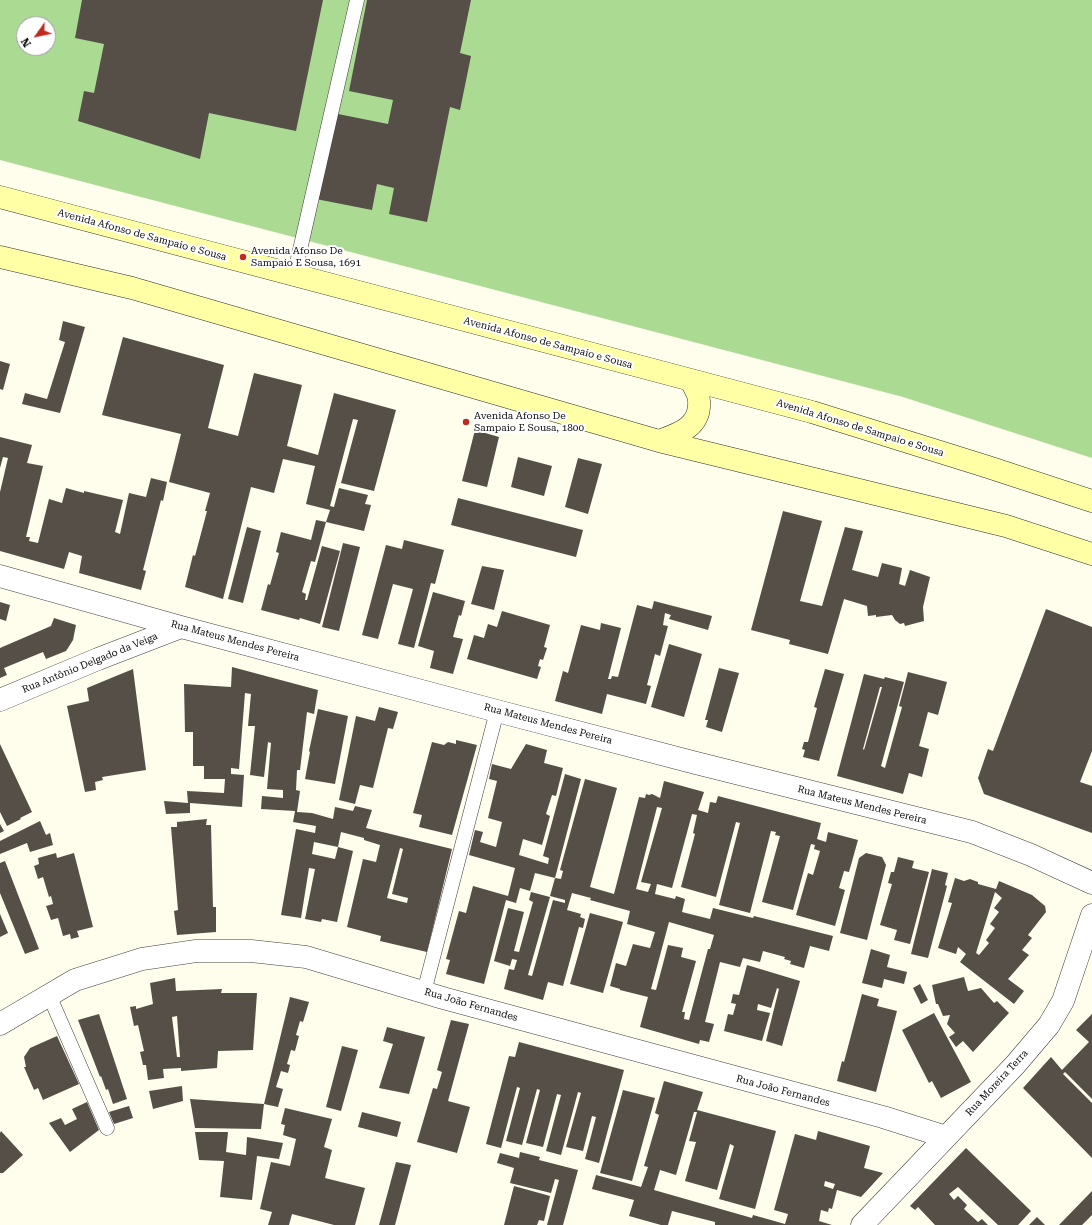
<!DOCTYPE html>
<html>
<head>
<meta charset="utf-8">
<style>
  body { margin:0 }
  #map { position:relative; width:1092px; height:1225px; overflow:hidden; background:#fffdeb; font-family:"Roboto Serif",serif }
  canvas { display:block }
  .north { position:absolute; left:16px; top:16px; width:40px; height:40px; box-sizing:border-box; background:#fff; border:1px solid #9e9e9e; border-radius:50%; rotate:237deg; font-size:11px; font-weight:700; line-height:16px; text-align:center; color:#0c0c0c }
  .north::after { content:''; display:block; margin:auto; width:14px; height:18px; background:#c02a20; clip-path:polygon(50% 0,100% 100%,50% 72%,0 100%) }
</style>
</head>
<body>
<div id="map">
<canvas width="1092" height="1225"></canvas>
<div class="north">N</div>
</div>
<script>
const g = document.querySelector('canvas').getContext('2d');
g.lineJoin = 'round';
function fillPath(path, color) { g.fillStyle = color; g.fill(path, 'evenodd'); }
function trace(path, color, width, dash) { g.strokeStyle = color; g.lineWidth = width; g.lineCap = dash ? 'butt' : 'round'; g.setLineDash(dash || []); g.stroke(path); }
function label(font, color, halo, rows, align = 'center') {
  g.font = font + ' "Roboto Serif",serif'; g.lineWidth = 4; g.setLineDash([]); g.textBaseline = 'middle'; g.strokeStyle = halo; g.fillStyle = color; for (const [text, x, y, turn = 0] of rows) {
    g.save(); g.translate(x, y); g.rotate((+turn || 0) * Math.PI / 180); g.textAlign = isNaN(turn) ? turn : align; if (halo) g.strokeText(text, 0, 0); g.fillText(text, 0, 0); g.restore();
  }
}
fillPath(new Path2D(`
  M0,0H1092V458L903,397L0,160ZM24,24H48V48H24Z`), '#abdb93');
fillPath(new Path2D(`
  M82,0H323L296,131L209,113L200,159L78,121L84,91L94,93L104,44L75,38Z
  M367,0H471L460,53L471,56L460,110L450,107L427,222L389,214L394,188L377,184L372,210L316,199L333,113L388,124L393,100L349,91Z
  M63,321L85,327L60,413L22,404L25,393L47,399L65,342L59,340Z
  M123,337L224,365L208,428L238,436L254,373L302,385L287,446L318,455L334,393L396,410L374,491L341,483L358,420L353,419L330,506L334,507L339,488L368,495L365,504L371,505L364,531L326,522L330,510L306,504L315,466L283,459L274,493L251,487L223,599L185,587L193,555L195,556L207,511H205L210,493L169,482L181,434L102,415Z
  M0,361L10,364L3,390L0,389Z
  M475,430L499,437L487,487L462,481Z
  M0,437L32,445L27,463L43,466L26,537H30L29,541L38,543L49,499L62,503L66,488L84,493V491L123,500L115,532L120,534L129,493L146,497L151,478L167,482L163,501L161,500L143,570L146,571L141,590L79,573L82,556L69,552L64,569L0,551V492L8,458L3,457L0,468Z
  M518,457L552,466L544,496L511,487Z
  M578,458L602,464L588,514L565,507Z
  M458,498L583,530L576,557L451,525Z
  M783,511L822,521L800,601L822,606L845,527L863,531L852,570L878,577L882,563L902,568L899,584L905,586L910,570L930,577L923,607L924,621L905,626L904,623L900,624L895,620L892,615L876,617V615L868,616L867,606L844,599L828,654L789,644L790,640L751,630Z
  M316,520L326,522L315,562L311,561L302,592L306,594L305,600H307L322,546L340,551L320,624L300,618L299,620L261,610L268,584L270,585L279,553L276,552L281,532L311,540Z
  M247,527L261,531L243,603L228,599Z
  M404,540L444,550L435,584L431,583L414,648L398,644L413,589L393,584L378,639L362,635L386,545L402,549Z
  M343,543L360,547L339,631L322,627Z
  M482,566L504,570L494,610L471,604Z
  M433,592L465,601L461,616L459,615L453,637L463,639L453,674L430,668L434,651L418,646Z
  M654,601L712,616L708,630L669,619L671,615L665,613L663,625L668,626L660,656L655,654L647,685L651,686L646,704L607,694L602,714L555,701L563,671L568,673L581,625L600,630L601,623L621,628L608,679H611L612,676L618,677L637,605L652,609Z
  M0,602L10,605L6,621L0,619Z
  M1046,609L1092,627V751L1080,782L1092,786V833L984,794L978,778L988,749L993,751Z
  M502,611L550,625L544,647L547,648L543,660L540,659L538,666L541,667L537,679L467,659L474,635L484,638L488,624L497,627Z
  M54,618L76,625L73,640L68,648L66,651L46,659L43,652L4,668L7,675L0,678V648L51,626Z
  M669,644L702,654L684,717L651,707Z
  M232,667L318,690L314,714L307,712L300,770H297L296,790L300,791L297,812L312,813L333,819L335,807L353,811L355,806L372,810L366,828L452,849L427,952L380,941L381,936L347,927L363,859L376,862L380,845L364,840V838L341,832L338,847L314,842L312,854L335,859L338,847L353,851L337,922L322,919L321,922L305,919L315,869L309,868L301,918L281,915L296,829L315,833L316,826L293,822L295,811L261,809L262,796L283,798V790L267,789L271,743L268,742L264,777L250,775L255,726H248L251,694L245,693L239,769L231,768V774L244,775L242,807L190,803V813L166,814L164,801L188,803L187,791L224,793L225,779H204V766H193V732H185L184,684L231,687ZM400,848L403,849L392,894L408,898L407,903L387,898Z
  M719,668L739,673L722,732L706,727L708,720H705Z
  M133,669L146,770L102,777L103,780L95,782L96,790L85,792L67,706L89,701L87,688Z
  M825,669L844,674L819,761L803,757L805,750L802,749L804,742H808L817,708L814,707Z
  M908,672L947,682L938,715L928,712L919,746L929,749L922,777L909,773L903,794L837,776L864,674L884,679L885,677L904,682L881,766L885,768L902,707L899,706ZM880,687H882L864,750L863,749Z
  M379,707L398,712L393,729L388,728L373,788L360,785L355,804L339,800L356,716L375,721Z
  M318,709L348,716L335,784L305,779L310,752L309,751Z
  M456,740L477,745L452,835L419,827L422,815L413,813L432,742L444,745L448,742L456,744Z
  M0,744L32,812L20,818L21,819L7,826L0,812Z
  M526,744L547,750L544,763L563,768L556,796L552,795L546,814L550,816L542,845L523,839L519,855L548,864L549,858L543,856L565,774L581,779L555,878L561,879L563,871L560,870L585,779L617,788L590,887L614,894L639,797L645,798L646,794L649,795L652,794L660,798L664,781L704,792L698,810L708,813L710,802L716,803L718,796L821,823L817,839L826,842L828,832L858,840L849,872L844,871L839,888L845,890L835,926L796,915L808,873L813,875L820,851L814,849L815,845L811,844L793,910L762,902L780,836L775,835L776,832L771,831L750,913L719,905L740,823L736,822L716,897L681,887L695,834L693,833L697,815L692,814L672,888L657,884L655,894L675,899L676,896L685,899L682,912L710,919L713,908L753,918L754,916L833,936L829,951L810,946L804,968L790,964L791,961L784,959L785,957L763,951L760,962L743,958L740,967L720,962L705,1022L714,1024L709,1042L700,1040L699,1044L640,1027L648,997L620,990V989L610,986L616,963L626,966L633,944L650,948L655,932L627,924L630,911L590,900L591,898L572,893L567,910L581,914L580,917L585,919L583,928L579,927L563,986L548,982L543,1000L504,989L509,969L514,970L517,960L512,959L510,966L494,961L508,908L524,912L514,951L519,952L533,902L529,900L531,892L550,897L528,975L532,976L553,900L565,903V900L550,896L555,878L535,873L530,891L520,888L516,903L506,900L484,984L446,974L450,960L446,959L459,911L466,913L473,886L508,896L515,868L469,855L475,830L483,832L480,842L496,847L502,822L488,818L497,781L489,779L492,764L511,769ZM657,807L662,808L641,882L651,884L648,892L636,889ZM669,922L714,935L710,949H708L689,1020L684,1019L685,1012H682L696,961L681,957L683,948L668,945L656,990L651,989Z
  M207,819L206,825H211L213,907H216V932L177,935L174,911L178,910L171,827H177V822Z
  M40,821L46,835L50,833L53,845L30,852L27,843L0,854V841Z
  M0,824L4,831L0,833Z
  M56,853L57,858L74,853L93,927L77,931L79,937L71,939L70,934L63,936L58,918L51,920L46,906L53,904L51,896L49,897L43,877L38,879L34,866L39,864L38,858Z
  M866,853L882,857L886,865L867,940L840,933L859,858Z
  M898,857L914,861L912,868L929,872L910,944L894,940L897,930L880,925L892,884L888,883L891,872H894Z
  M5,861L39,949L25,954L0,893V863Z
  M932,869L948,873L945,885L947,886L928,958L911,954Z
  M955,878L964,881L970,879L978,882V884L996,889L999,881L1032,895L1045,906L1046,912L1028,935L1032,938L1022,950L1029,955L1008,979L1024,991L1014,1004L960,962L966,954L958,947L956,954L938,948L952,903L948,902ZM995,892L1002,898L994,908L999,912L990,924L995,928L986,940L989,943L979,955L976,953Z
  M590,913L623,922L603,993L570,984Z
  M0,914L8,933L0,937Z
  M871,949L890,955L887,967L907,972L904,984L884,979L882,988L862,983Z
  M747,965L800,981L782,1046L766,1041L779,989L777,988L771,1008L758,1004L757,1010L770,1013L762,1041L724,1031L728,1014L733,1015L736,1004L731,1003L733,994L739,995Z
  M964,977L968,991L981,988L994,1003L997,1001L1009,1013L973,1052L963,1041L956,1047L949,1037L955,1033L947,1024L950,1015L943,1016L938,1004H936L932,985Z
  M175,978L176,991L222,989L221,993H257L253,1050L218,1051L217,1068L181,1071V1068L163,1069L164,1078L148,1080L146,1065H143L140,1052L144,1051L138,1025L134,1026L130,1007L136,1006V1009L153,1004L150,983ZM177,1016L180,1057H177L172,1017Z
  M920,984L928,1000L921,1004L913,988Z
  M862,994L879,999L877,1006L897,1011L876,1092L837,1081L842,1061L844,1062Z
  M290,997L309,1002L303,1022L300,1021L296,1035L299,1036L295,1051L291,1050L287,1064L290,1065L288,1073L281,1071L276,1087L283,1089L278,1107L264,1104L261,1129L195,1128L190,1099L264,1104Z
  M934,1013L971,1082L941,1098L932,1081L929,1083L902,1030Z
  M99,1014L127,1099L113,1104L108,1089L106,1090L101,1076L100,1077L78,1020Z
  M1092,1014V1099L1065,1072L1063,1074L1092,1103V1158L1023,1088L1051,1057L1062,1070L1089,1042L1076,1030Z
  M451,1020L469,1024L448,1101L470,1107L457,1153L417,1142L433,1088L437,1089L442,1072L437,1070Z
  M387,1027L425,1037L409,1094L379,1088L393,1044L383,1041Z
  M57,1036L79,1084L43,1100L38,1088L34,1090L24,1067H26L24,1057L30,1048Z
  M519,1042L624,1070L599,1163L585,1159L596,1117L592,1116L583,1151L566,1147L581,1093L578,1092L561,1155L546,1151L561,1095L557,1094L543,1147L526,1143L540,1090L537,1089L522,1145L506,1141L520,1088L517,1087L501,1148L486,1144L509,1056L515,1057Z
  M342,1046L358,1050L341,1111L326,1107Z
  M664,1081L703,1092L697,1110L776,1131L755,1209L719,1199L734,1146L730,1144L717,1190L685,1181L696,1142L689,1141L697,1112H694L676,1175L660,1170L654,1190L752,1218L753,1215L785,1224L788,1214L774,1210L795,1134L816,1140L818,1131L870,1146L864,1168L883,1173L861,1197L837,1190L832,1209L829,1208L828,1212L821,1210L819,1221L832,1225H715V1222L672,1211L668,1225H661L629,1216L634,1200L592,1189L596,1175L641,1187L648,1167L644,1166L659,1115L655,1113ZM825,1181L835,1184L833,1189L824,1186Z
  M182,1086L183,1101L153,1109L149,1091Z
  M623,1090L655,1098L632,1181L600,1173Z
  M87,1102L99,1130L70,1152L49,1123L61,1118L65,1125L77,1119L72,1109Z
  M129,1106L133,1118L114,1124L109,1112Z
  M285,1108L332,1119L324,1147L332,1150L325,1178L365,1188L355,1225H334L292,1214L289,1225H268L272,1212L260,1209L271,1162L290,1166L296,1139L283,1135L285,1125L281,1124Z
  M362,1112L401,1122L397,1137L358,1127Z
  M1,1131L23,1155L3,1173H0V1133Z
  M195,1132H228L226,1152L246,1155L247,1137L283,1143L279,1159L257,1156L252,1200L220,1197L224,1161L199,1160Z
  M966,1148L1031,1211L1018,1225H998L958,1187L949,1194L954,1200L958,1196L967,1205L964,1209L978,1222L982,1219L988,1225H935L918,1207L915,1210L910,1206Z
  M520,1152L540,1157L539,1160L578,1170L563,1225H547L559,1180L555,1179L551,1193L510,1183L514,1168L497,1163L500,1153L519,1158Z
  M396,1162L411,1165L395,1225H379Z
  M514,1186L550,1196L544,1221L539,1220L537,1225H504Z
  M1092,1191V1215L1082,1225H1059Z
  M1037,1217L1045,1225H1029Z`), '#554f48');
const service = new Path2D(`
  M294,276L357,0
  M424,992L497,711
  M49,995L107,1128`);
const minor = new Path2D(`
  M0,576L181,627L497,711L696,763L972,832L1031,855L1092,883
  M0,700L98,659L181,627
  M0,1024L75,980L142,959L196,951H251L306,957L443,998L883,1117L946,1137
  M862,1225L1015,1065L1049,1025L1063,1001L1092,915`);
const secondary = new Path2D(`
  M0,197L812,412L988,467L1092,501
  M0,257L132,288L659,441L1006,526L1092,554
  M659,441C678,434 701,427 699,401C699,394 694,387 691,381`);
trace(service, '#3f3f3f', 15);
trace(minor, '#3f3f3f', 23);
trace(secondary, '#2e2e2e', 23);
trace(service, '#fff', 14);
trace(minor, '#fff', 22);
trace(secondary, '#ffffa6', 22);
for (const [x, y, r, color] of [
  [243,257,4,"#c02a20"],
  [466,422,4,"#c02a20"]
]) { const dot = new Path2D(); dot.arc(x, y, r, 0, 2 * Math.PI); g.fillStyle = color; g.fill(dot); trace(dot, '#fff', 1.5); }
label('10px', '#0c0c0c', '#fff', [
  ["Avenida Afonso de Sampaio e Sousa",142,235,15],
  ["Avenida Afonso de Sampaio e Sousa",548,343,15],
  ["Avenida Afonso de Sampaio e Sousa",860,428,17],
  ["Rua Mateus Mendes Pereira",235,641,15],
  ["Rua Antônio Delgado da Veiga",90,663,-22],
  ["Rua Mateus Mendes Pereira",548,724,15],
  ["Rua Mateus Mendes Pereira",862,805,14],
  ["Rua João Fernandes",471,1005,16],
  ["Rua Moreira Terra",997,1083,-47],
  ["Rua João Fernandes",783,1091,15]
]);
label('10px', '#0c0c0c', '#fff', [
  ["Avenida Afonso De",251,251],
  ["Sampaio E Sousa, 1691",251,263],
  ["Avenida Afonso De",474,416],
  ["Sampaio E Sousa, 1800",474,428]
], 'left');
</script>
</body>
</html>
